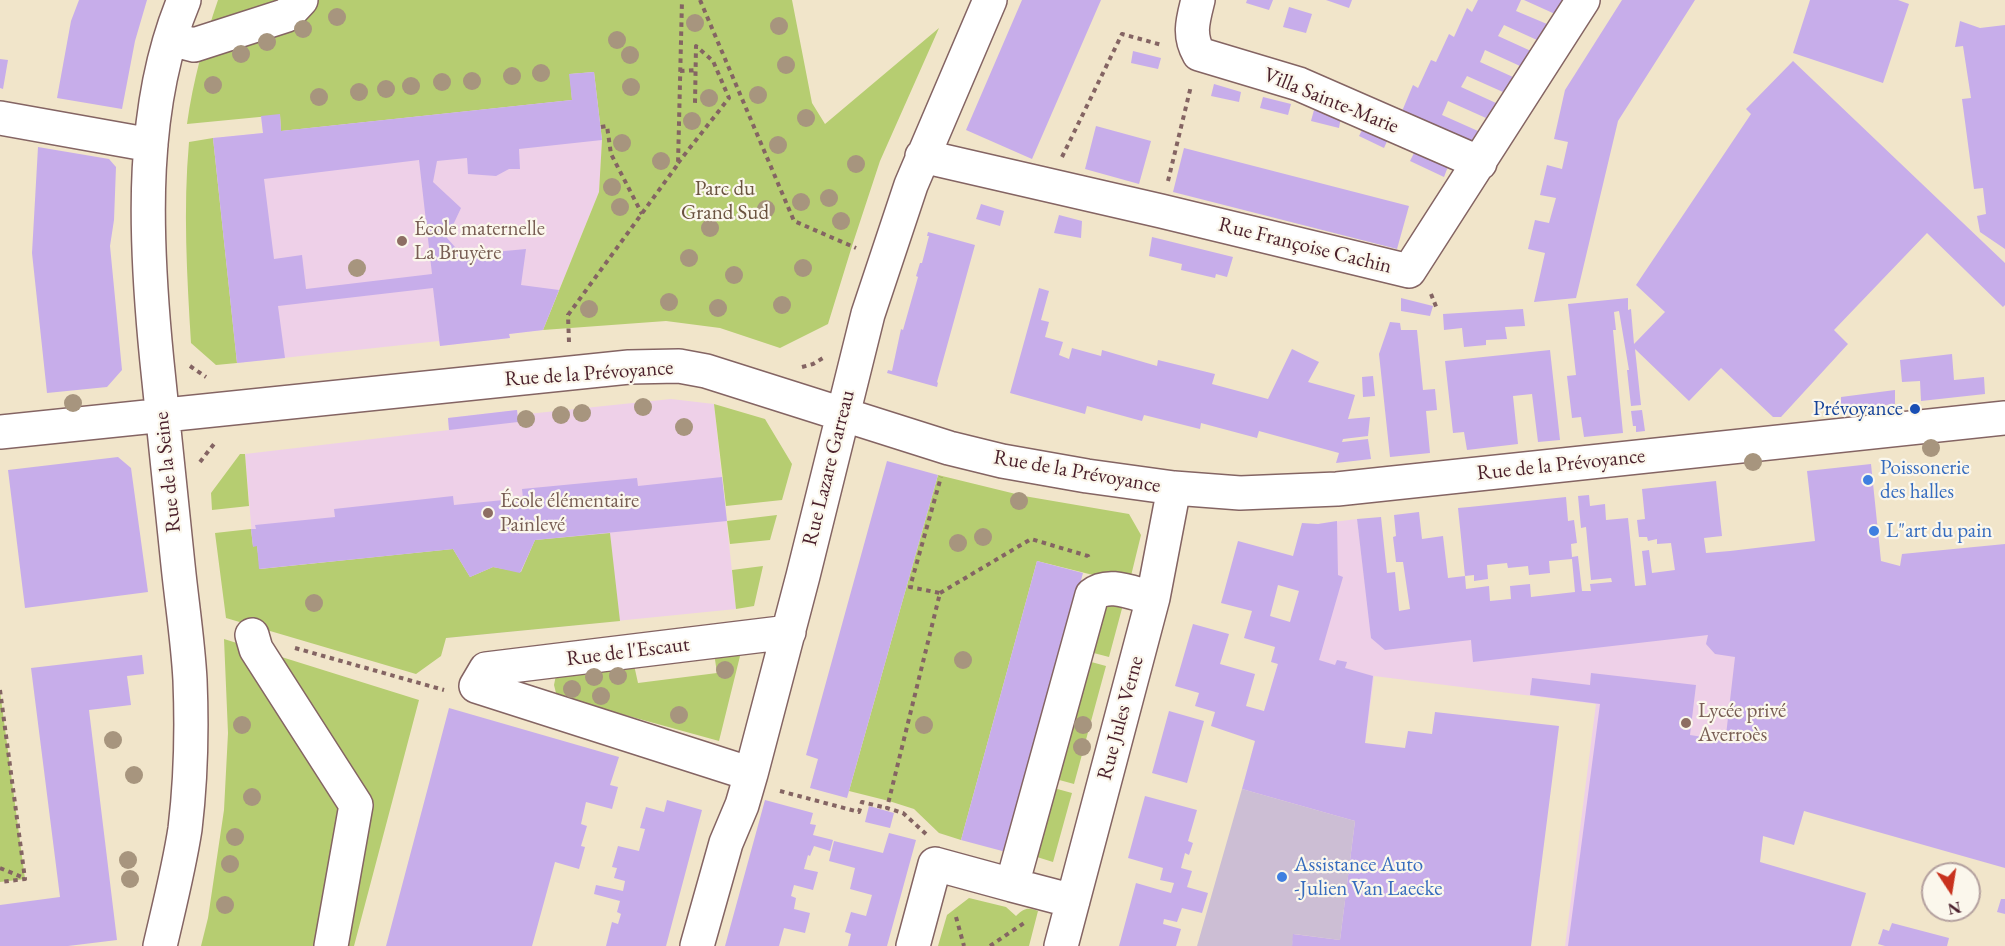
<!DOCTYPE html>
<html>
<head>
<meta charset="utf-8">
<style>
  body { margin:0 }
  #map { position:relative; width:2005px; height:946px; overflow:hidden; background:#f1e5ca; font-family:"EB Garamond",serif }
  canvas { display:block }
  .north { position:absolute; left:1921px; top:862px; width:60px; height:60px; box-sizing:border-box; background:#fbf7ec; border:2px solid #b4a19f; border-radius:50%; rotate:168deg; font-size:16px; font-weight:700; line-height:24px; text-align:center; color:#4a1f2b }
  .north::after { content:''; display:block; margin:auto; width:21px; height:27px; background:#c8321e; clip-path:polygon(50% 0,100% 100%,50% 72%,0 100%) }
</style>
</head>
<body>
<div id="map">
<canvas width="2005" height="946"></canvas>
<div class="north">N</div>
</div>
<script>
const g = document.querySelector('canvas').getContext('2d');
g.lineJoin = 'round';
function fillPath(path, color) { g.fillStyle = color; g.fill(path, 'evenodd'); }
function trace(path, color, width, dash) { g.strokeStyle = color; g.lineWidth = width; g.lineCap = dash ? 'butt' : 'round'; g.setLineDash(dash || []); g.stroke(path); }
function label(font, color, halo, rows, align = 'center') {
  g.font = font + ' "EB Garamond",serif'; g.lineWidth = 4.5; g.setLineDash([]); g.textBaseline = 'middle'; g.strokeStyle = halo; g.fillStyle = color; for (const [text, x, y, turn = 0] of rows) {
    g.save(); g.translate(x, y); g.rotate((+turn || 0) * Math.PI / 180); g.textAlign = isNaN(turn) ? turn : align; if (halo) g.strokeText(text, 0, 0); g.fillText(text, 0, 0); g.restore();
  }
}
fillPath(new Path2D(`
  M594,72L602,140L599,192L543,330L509,334L510,338L440,346L439,341L237,363L213,138L263,133L261,116L280,114L281,130L569,74Z
  M671,399L714,404L736,609L446,638L324,562L259,569L256,546L253,547L245,454L449,430L448,418L517,410L518,415Z
  M1688,484L1699,579L1797,567L1749,946H1565L1596,704L1374,676L1359,791L1250,760L1318,524L1357,519L1369,614L1676,582L1665,486Z`), '#eed0e8');
fillPath(new Path2D(`
  M1242,789L1355,821L1340,940L1294,934L1292,946H1197Z`), '#ccbed4');
fillPath(new Path2D(`
  M218,0H792L812,103L825,124L939,28L880,161L852,246L828,324L780,348L720,328L666,321L543,330L599,192L602,140L594,72L570,74L572,100L281,131L280,115L187,124C193,81 204,41 218,0Z
  M213,138L237,363L216,365L191,343C187,276 183,209 189,142Z
  M714,404L765,419L792,464L782,500L726,506Z
  M240,454H245L249,506L212,510L211,493Z
  M938,475L1024,496L1129,514L1141,535L1129,584L1037,561L961,840L939,833L914,809L889,801L849,791Z
  M777,515L770,540L730,544L727,521Z
  M251,529L253,546H257L260,569L453,549L470,577L493,567L521,572L535,540L610,533L620,621L446,638L441,656L416,674L226,618L215,533Z
  M763,566L754,606L736,609L732,570Z
  M1124,601L1109,657L1086,651L1099,606Z
  M224,639L419,700L354,946H201L208,918L224,810L228,733Z
  M742,648L719,741L567,699L556,693L554,685L556,675L634,665L638,683L717,673L714,653Z
  M1084,660L1106,666L1074,784L1052,778Z
  M0,691L25,879L0,882Z
  M1050,787L1072,793L1053,862L1037,857Z
  M969,898L1006,907L1016,916C1024,908 1028,907 1038,911L1029,946H938L947,915Z`), '#b6cd71');
fillPath(new Path2D(`
  M79,0H147L135,41L122,109L57,98L71,21Z
  M1022,0H1101L1032,159L966,130Z
  M1247,0H1273L1269,10L1246,3Z
  M1326,0H1352L1349,8Z
  M1478,0H1521L1516,11L1547,24L1537,40L1504,25L1498,36L1531,51L1520,66L1485,50L1480,62L1513,77L1503,92L1467,76L1461,87L1496,103L1486,118L1448,101L1442,115L1478,131L1468,146L1400,116L1413,85L1418,88L1431,60L1436,62L1449,34L1454,37L1467,8L1472,12Z
  M1524,0H1564L1555,14Z
  M1622,0H1695L1618,121L1576,298L1534,302L1545,253L1528,249L1535,220L1549,223L1556,198L1540,195L1547,165L1562,169L1568,142L1554,139L1565,90Z
  M1810,0H1898L1909,4L1883,83L1793,53Z
  M1289,7L1312,14L1306,33L1283,27Z
  M1960,21L1980,28L2005,25V249L1980,232L1977,216L1986,214L1983,188L1974,189L1962,99L1971,98L1963,46L1955,47Z
  M1133,51L1161,58L1158,69L1131,63Z
  M0,59L8,60L3,89L0,88Z
  M1793,61L2005,263V305L2003,307L1927,233L1834,330L1848,344L1781,417H1773L1721,368L1689,401L1635,349L1641,405L1631,406L1627,370H1629L1619,311L1614,312L1616,330H1613L1623,433L1584,437L1581,417L1572,418L1567,376L1576,375L1568,304L1628,298V310L1631,309L1634,344L1665,312L1636,285L1751,114L1746,109Z
  M594,72L602,140L519,149L520,169H509L496,176L468,174L467,158L437,161L433,182L461,208L447,238L462,255L526,249L521,285L559,290L543,330L509,334L510,338L440,346L433,288L278,306L285,358L237,363L213,138L263,133L261,116L280,114L281,131L572,100L569,74ZM419,160L432,274L306,289L302,255L274,259L264,179Z
  M1214,84L1241,92L1239,102L1211,96Z
  M1263,97L1291,104L1288,115L1260,108Z
  M1314,110L1341,117L1339,128L1311,121Z
  M1096,126L1151,141L1139,184L1085,169Z
  M1364,126L1389,137L1384,148L1359,136Z
  M38,147L109,159L116,167L114,220L110,246L122,370L107,387L47,393L32,253Z
  M1184,148L1409,206L1397,249L1173,192Z
  M1416,149L1449,164L1444,177L1410,161Z
  M981,204L1004,211L1000,226L976,219Z
  M1059,215L1082,221L1081,238L1054,233Z
  M928,232L975,245L937,382L938,383L937,387L887,373L888,370L892,371L901,329L903,330L918,277L916,276L920,263H922L929,236H927Z
  M1152,237L1233,257L1227,277L1216,274L1215,278L1181,270L1182,264L1149,256Z
  M1039,288L1049,291L1041,320L1049,322L1045,337L1063,342L1059,355L1069,359L1072,348L1101,356L1102,350L1157,366L1158,360L1215,374L1212,384L1268,399L1292,349L1319,362L1308,382L1355,395L1348,419L1370,417L1368,436L1343,439L1342,442L1368,439L1371,459L1336,463L1339,453L1259,431L1257,438L1201,423L1200,429L1144,415L1142,421L1087,406L1085,414L1010,393Z
  M1401,298L1433,306L1430,316L1401,311Z
  M1523,309L1525,326L1505,327L1507,339L1486,340V345L1464,347L1462,328L1444,330L1443,314Z
  M1390,322L1400,323L1401,330H1417L1423,390L1435,389L1437,410L1426,411L1430,453L1390,457L1379,354Z
  M1550,350L1560,440L1538,442L1532,394L1513,396L1518,444L1467,450L1464,432L1453,433L1445,361Z
  M1952,354L1954,380L1984,377L1985,394L1921,401L1920,381L1902,382L1900,360Z
  M1373,376L1375,396L1363,397L1362,377Z
  M1895,390V404L1841,410V397Z
  M517,410L518,422L449,430L448,418Z
  M1642,410L1645,431L1636,432V426H1633L1631,411Z
  M118,457L131,468L148,592L25,608L8,470Z
  M887,461L938,475L847,798L810,788L818,759L806,755Z
  M1871,464L1881,561L1900,566L1902,554L2005,544V868L1804,811L1794,845L1763,836L1760,862L1866,893L1851,946H1568L1600,704L1530,695L1532,678L1590,685L1591,673L1696,685L1690,735L1716,739V734L1726,735L1735,657L1715,654L1706,644L1708,635L1473,662L1471,640L1385,650L1371,638L1357,519L1381,517L1387,573L1395,572L1399,611L1410,609L1403,562H1396L1393,537L1396,536L1394,515L1419,512L1422,539L1443,536L1448,578L1465,576L1458,508L1469,507L1566,497L1568,521L1574,520L1577,543L1571,544L1572,557L1578,556L1582,591H1591L1590,584L1612,582L1611,578L1591,580L1586,527L1581,528L1578,496L1589,495L1590,506L1605,504L1606,520L1628,518L1635,586L1646,585L1642,551L1649,550L1652,573L1675,570L1671,543L1657,544V539L1648,541L1647,537H1639L1637,520L1645,519L1642,489L1716,481L1722,536L1704,538L1706,553L1730,551L1815,541L1807,471ZM1572,559L1575,592L1531,597L1530,584L1510,586L1511,599L1490,601L1489,586L1466,589L1465,576L1474,575V581L1488,579L1487,565L1507,563L1508,568L1528,566L1529,575L1550,573L1549,561Z
  M722,477L727,521L535,540L520,573L493,567L470,577L453,549L259,569L257,546L253,547L251,529H256L255,525L335,517L334,509L453,496L454,505L523,498L522,489L637,478L638,486Z
  M1337,521L1338,575L1343,577L1319,660L1335,665L1337,660L1347,662L1345,668L1373,676L1365,743L1405,748L1408,731L1432,734L1435,712L1559,726L1531,946H1292L1293,934L1340,940L1355,821L1242,789L1255,741L1211,726L1215,712L1195,706L1199,693L1175,686L1193,624L1229,634L1220,664L1255,674L1246,706L1264,711L1278,664L1271,662L1275,647L1244,638L1252,611L1221,603L1238,541L1293,556L1302,523L1318,524ZM1278,585L1299,591L1290,622L1270,616Z
  M1037,561L1083,573L1006,852L961,840Z
  M142,655L144,674L127,676L131,705L89,710L117,940L68,946H0V905L60,897L31,668Z
  M449,708L619,757L610,785L618,787L612,809L586,802L581,824L587,826L581,846L585,847L579,869L555,862L532,946H386Z
  M1169,711L1204,721L1187,783L1152,773Z
  M1145,796L1197,810L1188,841L1193,843L1189,855L1185,853L1181,868L1192,871L1187,887L1208,893L1202,913L1182,908L1177,922L1164,919L1163,924L1181,929L1176,946H1119L1136,883L1171,893L1174,883L1160,880L1163,868L1128,858Z
  M667,800L702,810L666,946H606L612,922L618,924L621,914L617,912L620,901L594,894L596,885L623,891L625,881L614,878L617,868L612,867L618,846L639,851L645,829L640,828L646,807L664,812Z
  M765,800L813,813L810,824L816,825L813,835L833,840L830,851L814,846L810,856L808,855L804,869L818,872L813,890L794,885L791,896L796,898L794,909L810,913L805,933L784,928L779,946H725Z
  M869,806L894,813L890,828L865,822Z
  M889,833L916,840L887,946H848L851,934L845,932L851,912L866,916L872,895L850,889L855,868L829,861L834,841L883,853Z
  M2001,899H2005V914L1997,912Z
  M1892,923L1949,938L1947,946H1885L1878,944L1883,929L1889,931Z`), '#c7adea');
const minor = new Path2D(`
  M1198,0C1193,20 1188,35 1199,54L1299,84L1480,163
  M171,39L194,45L287,15L301,0
  M0,118L151,145
  M922,156L1161,211L1409,271L1583,0
  M0,432L629,367L679,366L706,371L949,448L1002,461L1087,476L1174,488L1240,493L1337,489L2005,418
  M252,635L256,649L356,805L331,946
  M751,774L476,686L486,669L789,632
  M1073,901L1012,885L1092,595C1109,581 1134,594 1153,598
  M160,946C169,907 179,868 185,829C191,779 192,729 190,680C188,642 182,604 178,565C170,491 162,416 155,341C145,231 140,105 184,0
  M697,946L726,843L742,805L751,774L803,576L868,314L911,185L990,0
  M913,946L935,864L1012,885
  M1061,946L1153,598L1174,488`);
trace(minor, '#846463', 36);
trace(new Path2D(`
  M700,0L794,221L856,248
  M680,71L696,70
  M601,127L607,126L611,154L642,214
  M1062,157L1122,34L1162,45
  M678,163L729,98L713,61L696,46L695,103
  M1168,181L1191,86
  M1431,294L1437,309
  M569,342L568,315L678,164L682,0
  M190,366L206,377
  M802,367L813,364L823,358
  M200,462L214,444
  M940,593L1031,539L1088,556L1090,561
  M295,648L444,690
  M0,690L25,879L0,882
  M780,791L859,812L862,802L887,808
  M926,834L903,813L887,808L940,593L910,587L941,477
  M0,868L24,878
  M956,917L964,946
  M990,946L1027,921`), '#846463', 4, [4.5, 4.5]);
trace(minor, '#fff', 33);
g.fillStyle = '#a7957e';
for (const [x, y] of [
  [337,17],
  [695,23],
  [779,26],
  [303,29],
  [617,40],
  [267,42],
  [241,54],
  [630,55],
  [786,65],
  [541,73],
  [512,76],
  [472,81],
  [442,82],
  [213,85],
  [411,86],
  [631,87],
  [386,89],
  [359,92],
  [758,95],
  [319,97],
  [709,98],
  [806,118],
  [692,121],
  [622,143],
  [778,145],
  [661,161],
  [856,164],
  [612,187],
  [829,198],
  [801,202],
  [620,207],
  [766,209],
  [841,221],
  [710,228],
  [689,258],
  [357,268],
  [803,268],
  [734,275],
  [669,302],
  [782,305],
  [718,308],
  [589,309],
  [73,403],
  [643,407],
  [582,413],
  [561,415],
  [526,419],
  [684,427],
  [1931,448],
  [1753,462],
  [1019,501],
  [983,537],
  [958,543],
  [314,603],
  [963,660],
  [725,670],
  [618,676],
  [594,677],
  [572,689],
  [601,696],
  [679,715],
  [242,725],
  [924,725],
  [1083,725],
  [113,740],
  [1082,747],
  [134,775],
  [252,797],
  [235,837],
  [128,860],
  [230,864],
  [130,879],
  [225,905]
]) { g.beginPath(); g.arc(x, y, 9, 0, 2 * Math.PI); g.fill(); }
for (const [x, y, r, color] of [
  [402,241,6,"#8d6e63"],
  [1915,409,6,"#1a4fb4"],
  [1868,480,6,"#3f7fe0"],
  [488,513,6,"#8d6e63"],
  [1874,531,6,"#3f7fe0"],
  [1686,723,6,"#8d6e63"],
  [1282,877,6,"#3f7fe0"]
]) { const dot = new Path2D(); dot.arc(x, y, r, 0, 2 * Math.PI); g.fillStyle = color; g.fill(dot); trace(dot, '#fbf7ec', 2); }
label('21px', '#4a1f2b', '#fbf7ec', [
  ["Villa Sainte-Marie",1331,101,22],
  ["Rue Françoise Cachin",1305,246,14],
  ["Rue de la Prévoyance",589,374,-4],
  ["Rue de la Prévoyance",1561,465,-6],
  ["Rue Lazare Garreau",829,468,-76],
  ["Rue de la Seine",168,472,-96],
  ["Rue de la Prévoyance",1077,472,10],
  ["Rue de l'Escaut",628,652,-7],
  ["Rue Jules Verne",1121,718,-75]
]);
label('21px', '#6a5340', '#fbf7ec', [
  ["Parc du",725,189],
  ["Grand Sud",725,213]
]);
label('21px', '#785e54', '#fbf7ec', [
  ["École maternelle",414,229],
  ["La Bruyère",414,253],
  ["École élémentaire",500,501],
  ["Painlevé",500,525],
  ["Lycée privé",1698,711],
  ["Averroès",1698,735]
], 'left');
label('21px', '#164399', '#fbf7ec', [
  ["Prévoyance",1903,409]
], 'right');
label('21px', '#366cbe', '#fbf7ec', [
  ["Poissonerie",1880,468],
  ["des halles",1880,492],
  ["L\"art du pain",1886,531],
  ["Assistance Auto",1294,865],
  ["-Julien Van Laecke",1294,889]
], 'left');
</script>
</body>
</html>
